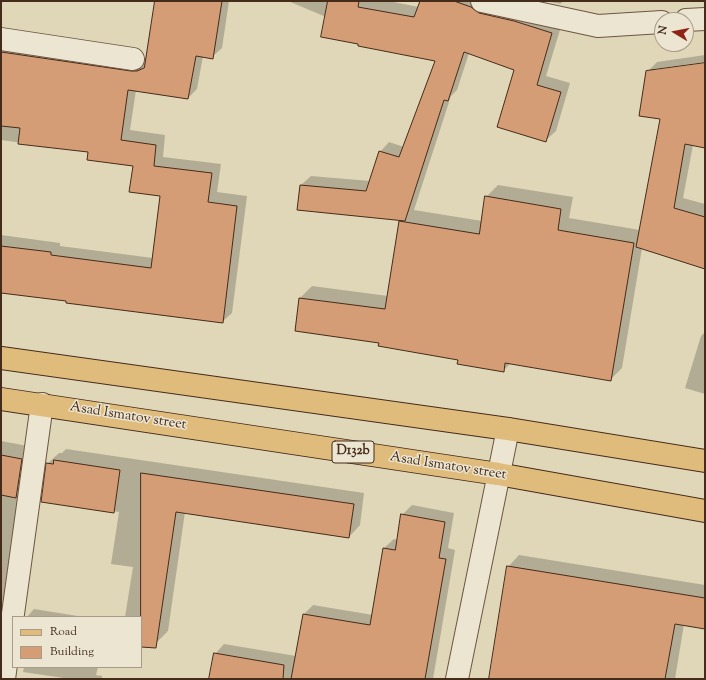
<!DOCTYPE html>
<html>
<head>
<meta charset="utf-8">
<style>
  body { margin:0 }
  #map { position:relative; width:706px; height:680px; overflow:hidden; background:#e0d7b9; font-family:"Sorts Mill Goudy",serif }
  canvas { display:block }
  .frame { position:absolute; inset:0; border:2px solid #452b1a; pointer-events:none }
  .legend { position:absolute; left:12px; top:616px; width:130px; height:52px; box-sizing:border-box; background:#ebe5d2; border:1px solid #a99b88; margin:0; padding:5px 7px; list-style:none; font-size:12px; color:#452b1a }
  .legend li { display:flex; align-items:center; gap:8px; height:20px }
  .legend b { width:20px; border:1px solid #a99b88 }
  .north { position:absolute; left:654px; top:12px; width:40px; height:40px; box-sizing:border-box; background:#ebe5d2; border:1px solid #a99b88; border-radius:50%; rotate:280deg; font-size:11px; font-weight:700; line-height:16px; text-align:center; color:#452b1a }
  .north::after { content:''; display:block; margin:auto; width:14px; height:18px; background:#8f2418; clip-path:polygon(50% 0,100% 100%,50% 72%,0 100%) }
</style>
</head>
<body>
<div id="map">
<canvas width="706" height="680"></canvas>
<div class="frame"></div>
<ul class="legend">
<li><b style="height:5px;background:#e0bc7c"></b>Road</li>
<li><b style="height:11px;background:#d59d75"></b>Building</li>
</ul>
<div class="north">N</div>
</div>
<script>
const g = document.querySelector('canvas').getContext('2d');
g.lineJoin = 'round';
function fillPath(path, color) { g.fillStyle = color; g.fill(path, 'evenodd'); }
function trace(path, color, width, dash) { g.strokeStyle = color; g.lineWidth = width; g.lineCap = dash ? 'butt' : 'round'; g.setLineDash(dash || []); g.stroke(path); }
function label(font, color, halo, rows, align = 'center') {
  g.font = font + ' "Sorts Mill Goudy",serif'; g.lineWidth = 3; g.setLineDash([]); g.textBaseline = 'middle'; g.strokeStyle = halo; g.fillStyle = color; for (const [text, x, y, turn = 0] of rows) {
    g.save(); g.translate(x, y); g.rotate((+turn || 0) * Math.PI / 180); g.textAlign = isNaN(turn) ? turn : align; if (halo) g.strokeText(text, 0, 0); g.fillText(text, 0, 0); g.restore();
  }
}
fillPath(new Path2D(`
  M156,1H229L222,48L212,57L203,56L197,89L188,98L136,90L130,130L165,135L163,157L221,164L217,192L247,196L232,313L222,322L1,292V235L60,243V246L153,258L161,195L134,165L89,152L1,140V39L141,62L146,61Z
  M288,1H388L419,7L421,1H484L563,20L546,76L570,83L556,131L546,140L515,69L469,53L457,90L451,96L414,210L482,221L486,197L498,185L573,197L569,218L640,230L661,118L647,72L657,62L705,55V62L654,69V71L705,64V147L693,145L683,198L705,204V268L642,248L622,368L610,380L511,363L503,371L459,359L380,342L300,298L312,286L388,296L400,222L403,219L301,185L311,176L370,181L380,152L389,142L404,147L436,60L359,43L326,17Z
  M546,1H564L560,4Z
  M705,332V394L685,388L701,336Z
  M1,441L33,447L1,637Z
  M66,449L364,493L360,525L349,537L185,512L168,631L157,642L141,639V617H125L133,567L111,564L119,512L42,501L47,464L59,453H62Z
  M412,505L454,513L448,548L455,550L433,679H210L215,654L224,644L296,656L304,614L313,605L373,615L384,548L394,539L398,540L402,515Z
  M519,555L705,585V628L684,624L675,679H490L508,567Z
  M34,609L84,617H27Z
  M24,667H98L96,675L102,676V679H70L23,672Z`), '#0003');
const building = new Path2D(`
  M155,1H222L213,59L196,56L188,99L128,90L121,140L156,145L154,166L212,173L208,202L237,206L223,323L66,303V301L1,293V246L51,252V255L151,268L160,196L129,192L133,166L87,160L88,152L18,144L20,128L1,126V52L131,71H137L144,68Z
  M328,1H359L358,7L414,17L420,1H454L471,7L479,13L514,21L552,33L537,85L561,92L546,142L497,127L514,70L464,52L448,101L444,100L405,221L297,210L300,185L366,191L379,151L399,157L435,61L358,46V44L321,37Z
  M705,63V148L685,144L674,208L705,217V269L636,247L660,119L639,116L646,71Z
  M485,196L561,209L558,230L634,243L611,381L505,363L504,372L457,364L458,360L378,346L379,343L295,331L299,298L385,309L399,221L479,234Z
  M1,455L22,459L16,498L1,495Z
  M54,460L120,470L114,513L41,502L46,463L53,464Z
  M141,473L354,504L349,538L176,512L156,648L141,647Z
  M401,514L445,522L439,558L446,559L425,679H291L303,614L370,625L383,548L395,550Z
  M507,566L705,598V629L675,624L665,679H489Z
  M214,653L284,665L283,679H209Z`);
fillPath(building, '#d59d75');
trace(building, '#452b1a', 1);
const minor = new Path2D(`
  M482,1L598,26L662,22
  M686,20L705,19
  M1,39L133,59
  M4,679L42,404
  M457,679L508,429`);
const primary = new Path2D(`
  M1,358L508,429L705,461
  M1,399L498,474L705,511`);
trace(minor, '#6c5642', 24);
trace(primary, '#452b1a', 24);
trace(minor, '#ebe5d2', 22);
trace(primary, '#e0bc7c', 22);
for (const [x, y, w] of [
  [353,452,42]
]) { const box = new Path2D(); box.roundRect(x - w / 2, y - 11, w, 22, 3); g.fillStyle = '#ebe5d2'; g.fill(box); trace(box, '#452b1a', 1); }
label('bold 13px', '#452b1a', null, [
  ["D132b",353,452]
]);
label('14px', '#452b1a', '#ebe5d2', [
  ["Asad Ismatov street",128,417,9],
  ["Asad Ismatov street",448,467,9]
]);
</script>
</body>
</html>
